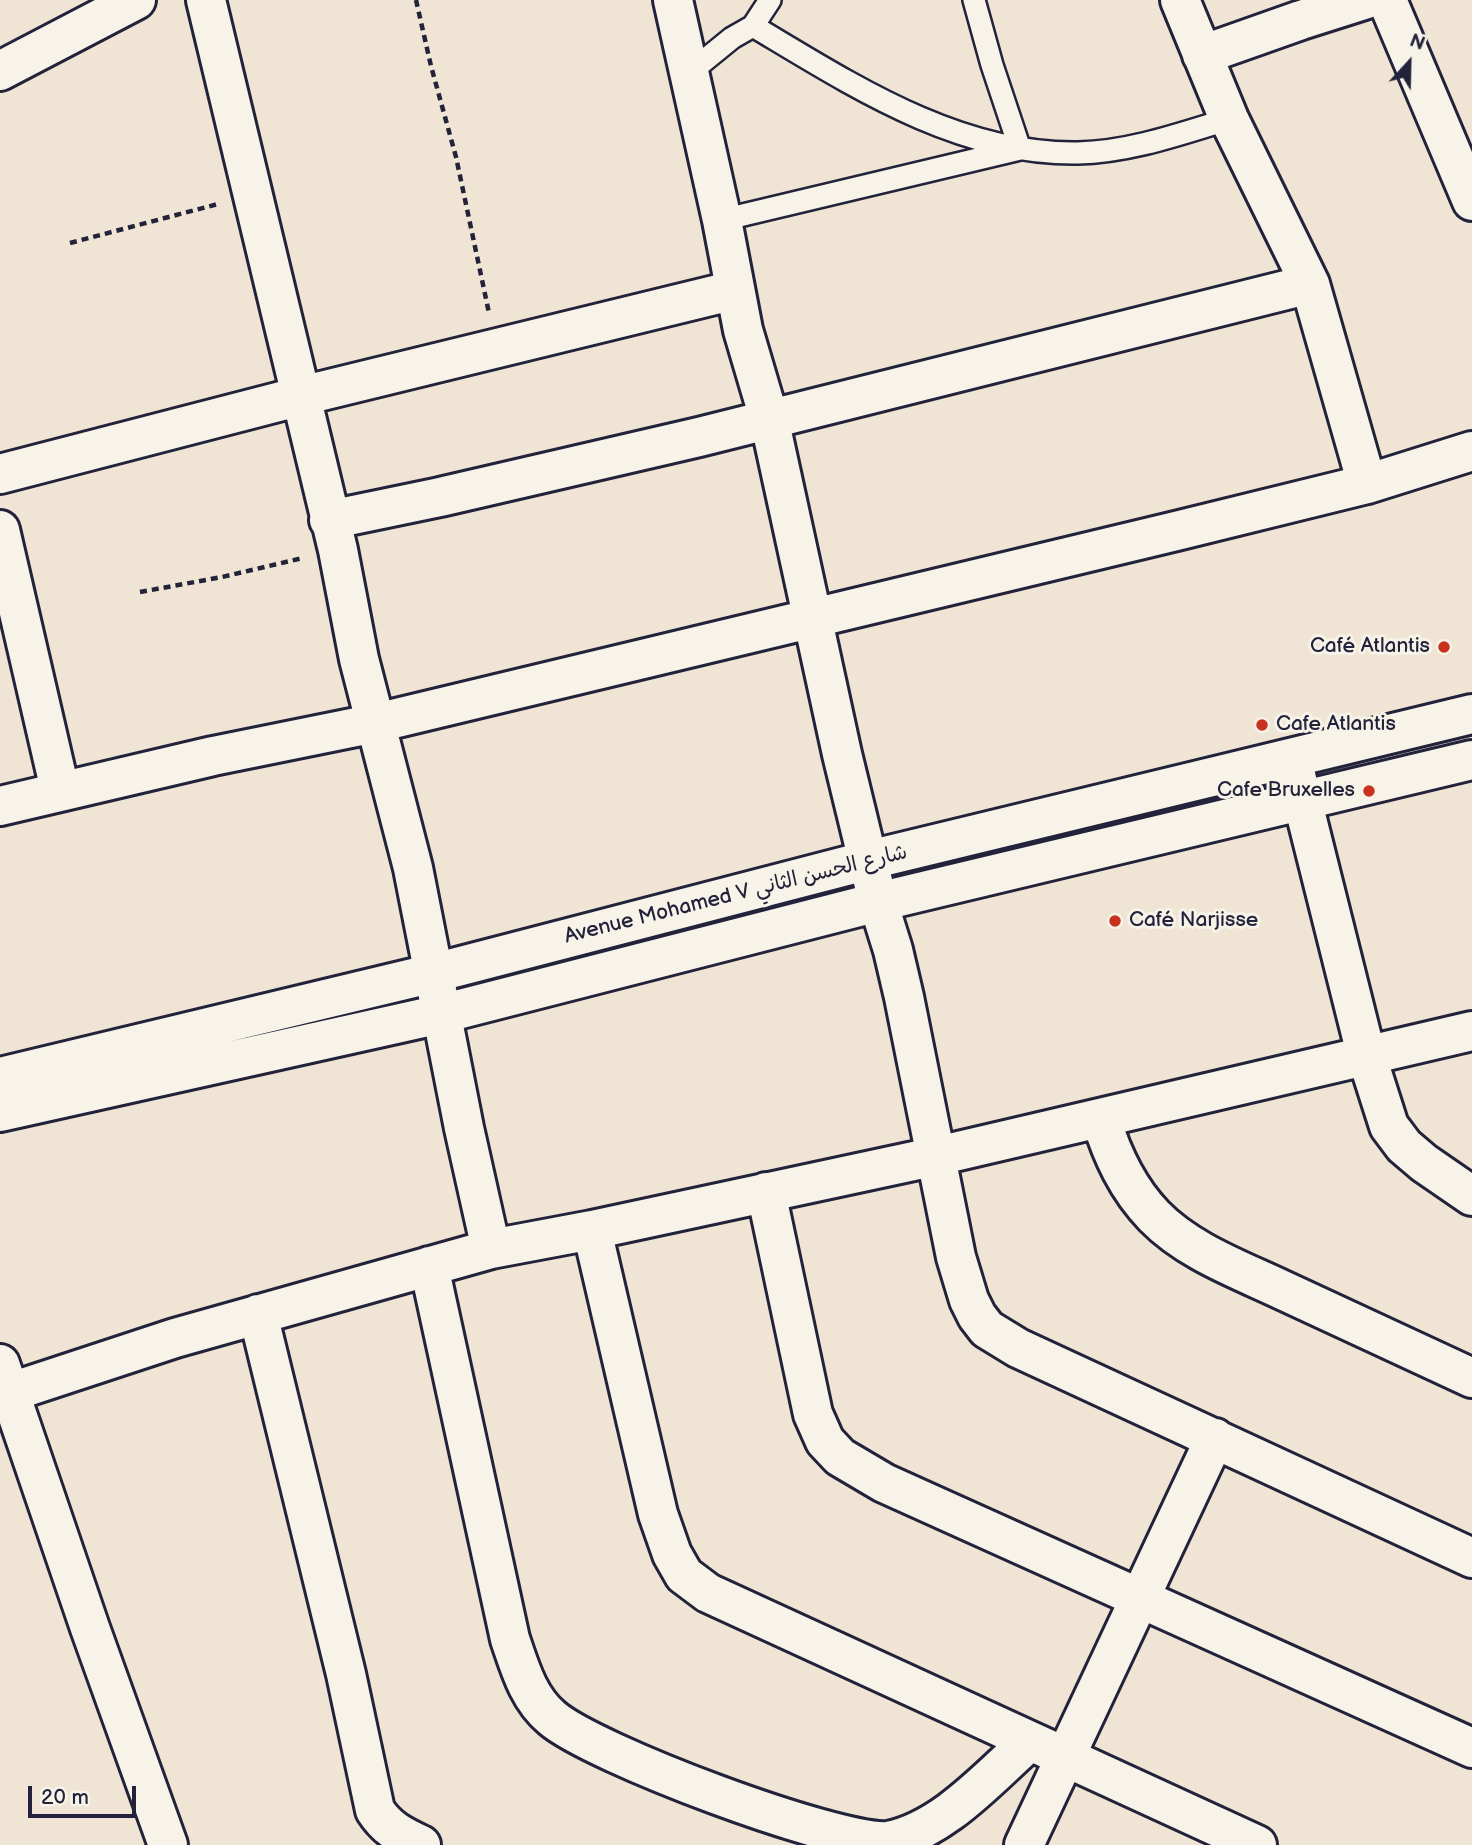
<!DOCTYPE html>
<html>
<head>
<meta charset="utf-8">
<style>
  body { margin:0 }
  #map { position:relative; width:1472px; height:1845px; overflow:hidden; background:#f0e4d4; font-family:"Balsamiq Sans",sans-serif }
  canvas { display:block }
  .north { position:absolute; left:1374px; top:28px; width:70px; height:70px; -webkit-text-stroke:5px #f7f3e8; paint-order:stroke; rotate:22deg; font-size:19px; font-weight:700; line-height:28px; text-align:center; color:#22223b }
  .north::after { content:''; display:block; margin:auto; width:24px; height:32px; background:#22223b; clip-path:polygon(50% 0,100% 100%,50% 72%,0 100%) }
  .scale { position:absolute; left:28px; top:1786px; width:108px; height:32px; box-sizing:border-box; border:4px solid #22223b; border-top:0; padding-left:9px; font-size:21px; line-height:24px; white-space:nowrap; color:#22223b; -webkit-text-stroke:5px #f7f3e8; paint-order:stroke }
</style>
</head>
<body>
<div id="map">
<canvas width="1472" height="1845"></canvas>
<div class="north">N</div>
<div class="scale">20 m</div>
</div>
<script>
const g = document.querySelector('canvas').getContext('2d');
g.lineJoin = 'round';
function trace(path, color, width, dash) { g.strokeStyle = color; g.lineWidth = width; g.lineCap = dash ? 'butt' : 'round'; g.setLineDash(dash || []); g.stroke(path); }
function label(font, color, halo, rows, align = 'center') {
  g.font = font + ' "Balsamiq Sans","Playpen Sans Arabic",sans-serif'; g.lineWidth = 6; g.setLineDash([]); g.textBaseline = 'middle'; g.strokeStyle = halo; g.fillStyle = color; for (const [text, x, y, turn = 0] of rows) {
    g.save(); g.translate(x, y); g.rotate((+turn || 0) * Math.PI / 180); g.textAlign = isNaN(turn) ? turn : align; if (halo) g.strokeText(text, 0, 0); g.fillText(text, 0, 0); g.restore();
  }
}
const service = new Path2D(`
  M753,26C852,85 958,155 1078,153C1129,152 1180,134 1229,119
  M689,73L732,38L753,26L770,0
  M722,220L1020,149L992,65L974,0`);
const minor = new Path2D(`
  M206,0L338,550L359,659L413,868L464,1128L491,1249
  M673,0L722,220L743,330L769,418L842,754L878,902L893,950L904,997L956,1257L969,1300L977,1316L987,1329L1018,1348L1472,1558
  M1180,0L1229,119L1310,284L1367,484
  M1387,0L1472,201
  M1202,55L1301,20L1364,0
  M0,71L136,0
  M0,474L301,396L735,290
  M329,520L440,497L699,437L1310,284
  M0,530L60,790
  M1292,759L1366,1054L1389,1126L1404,1146L1424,1163L1472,1196
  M0,806L213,756L376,723L1176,531L1367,484L1472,451
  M1101,1119C1112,1155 1127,1188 1154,1216C1187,1250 1235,1268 1278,1288C1342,1318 1407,1348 1472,1378
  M766,1192L813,1414L825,1441L840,1457L884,1483L1472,1748
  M592,1230L658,1514L672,1554L684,1575L708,1593L1257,1845
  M429,1266L510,1639C520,1668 528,1698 552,1718C594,1754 836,1845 888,1841C944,1830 989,1777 1030,1741
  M258,1314L346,1674L375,1810C387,1829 402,1836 421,1845
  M0,1364L90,1628L168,1845
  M11,1392L175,1338L491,1249L592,1230L937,1156L1472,1031
  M1024,1845L1215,1438`);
const secondary = new Path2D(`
  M0,1077L434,973L869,860L1472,714
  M0,1112L441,1014L878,902L1472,760`);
trace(service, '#22223b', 26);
trace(minor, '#22223b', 44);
trace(secondary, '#22223b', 44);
trace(new Path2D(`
  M416,0L431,66L456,157L489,313
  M70,243L218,204
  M140,592L222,577L303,558`), '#22223b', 4.5, [7, 5]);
trace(service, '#f7f3e8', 21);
trace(minor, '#f7f3e8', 38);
trace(secondary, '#f7f3e8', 38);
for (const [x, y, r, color] of [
  [1444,647,7,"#c8321e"],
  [1262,725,7,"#c8321e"],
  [1369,791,7,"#c8321e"],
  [1115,921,7,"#c8321e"]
]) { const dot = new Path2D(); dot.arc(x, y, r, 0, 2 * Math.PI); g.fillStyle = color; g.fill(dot); trace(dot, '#f7f3e8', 2.5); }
label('21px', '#22223b', '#f7f3e8', [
  ["Café Atlantis",1430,647],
  ["Cafe Atlantis",1276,725,"left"],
  ["Cafe Bruxelles",1355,791],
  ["Café Narjisse",1129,921,"left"]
], 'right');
label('21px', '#22223b', '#f7f3e8', [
  ["Avenue Mohamed V شارع الحسن الثاني",736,895,-14]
]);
</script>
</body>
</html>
